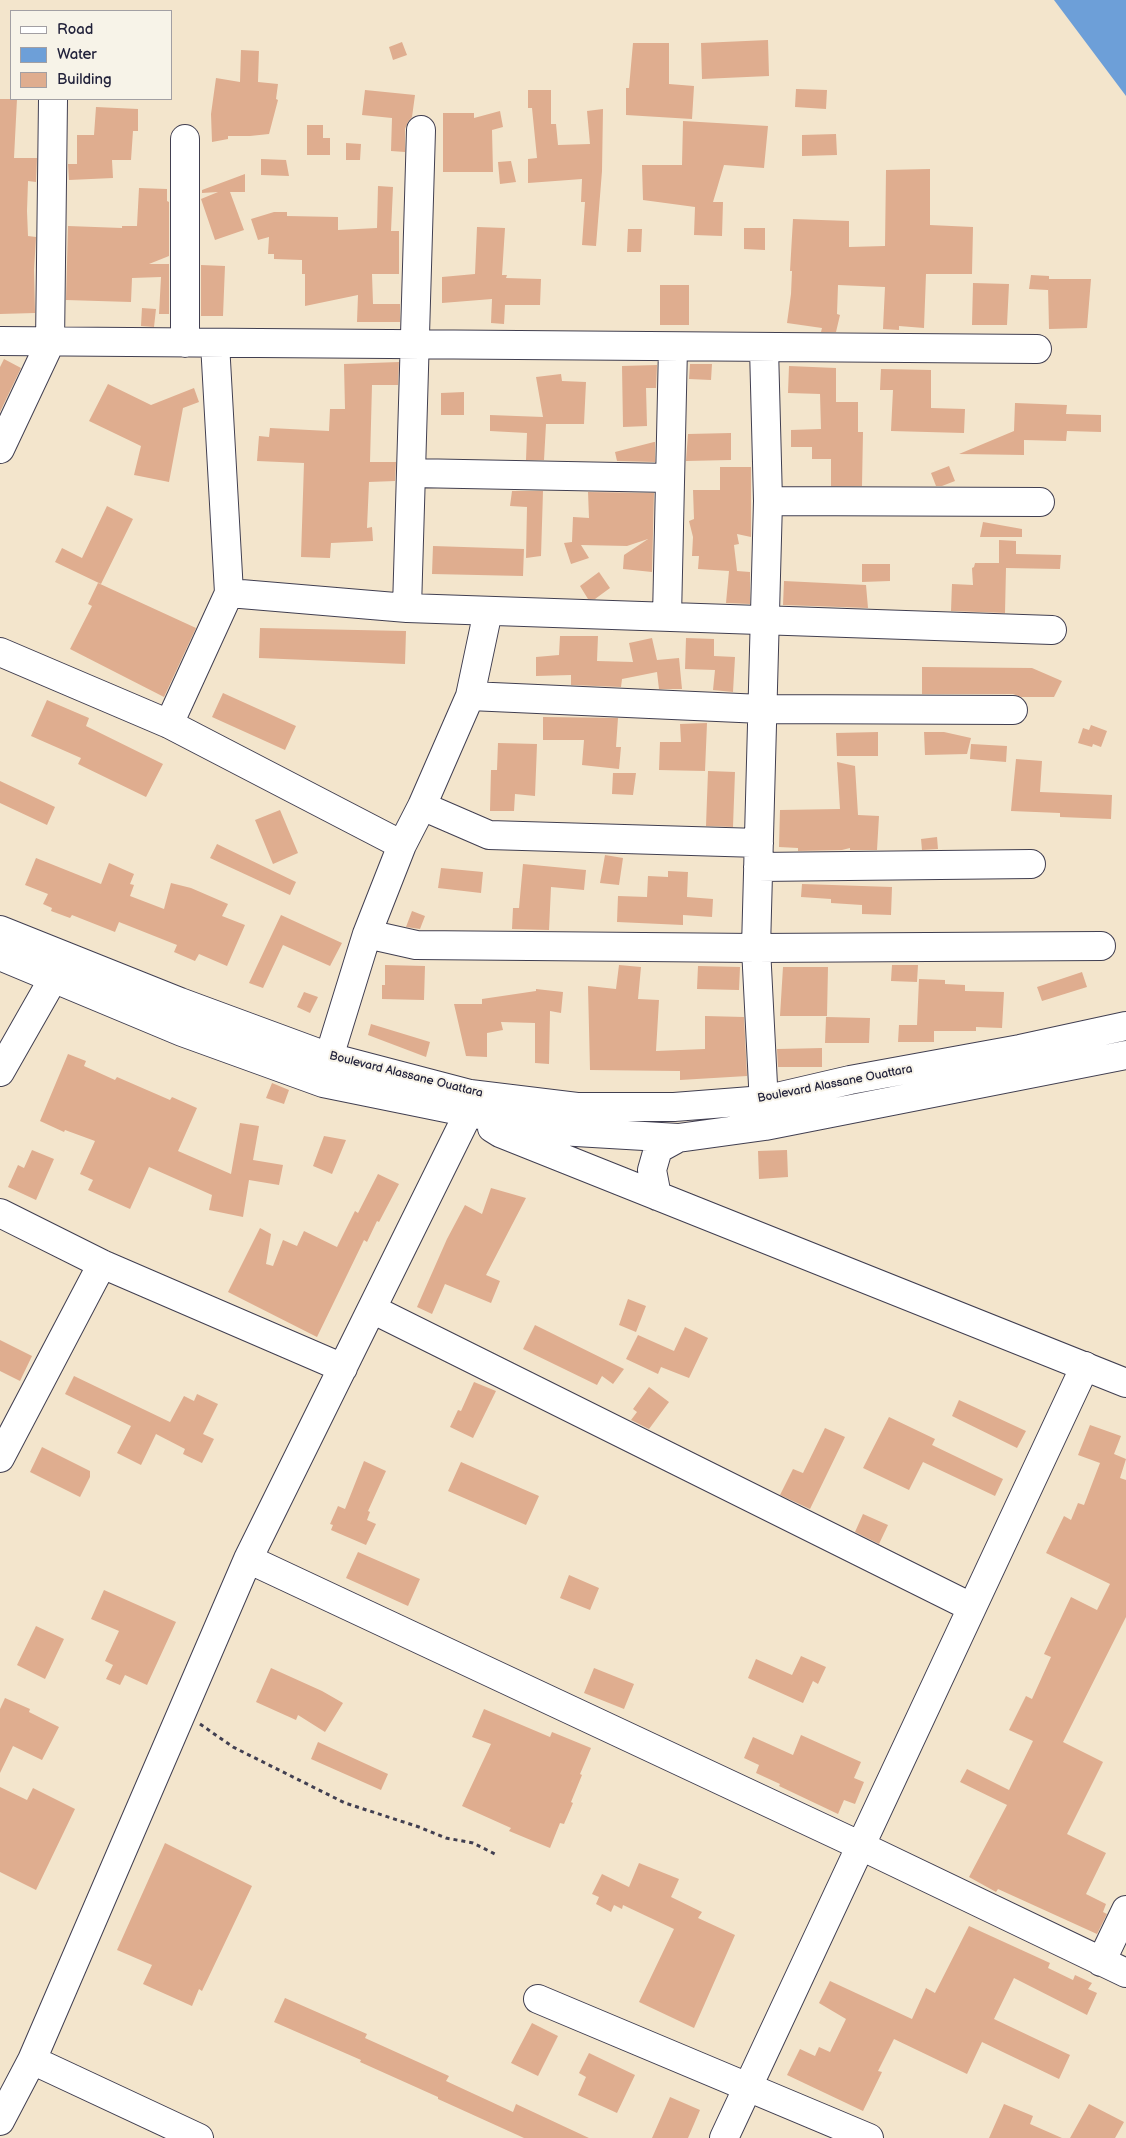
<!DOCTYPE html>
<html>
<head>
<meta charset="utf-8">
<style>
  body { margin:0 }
  #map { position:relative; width:1126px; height:2138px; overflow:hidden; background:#f3e5cc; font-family:"Balsamiq Sans",sans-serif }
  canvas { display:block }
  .legend { position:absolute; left:10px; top:10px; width:162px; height:90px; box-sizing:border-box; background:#f7f3e8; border:1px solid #a29fa3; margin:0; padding:6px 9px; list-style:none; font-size:15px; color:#22223b }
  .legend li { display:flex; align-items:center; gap:10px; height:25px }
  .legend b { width:25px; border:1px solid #a29fa3 }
</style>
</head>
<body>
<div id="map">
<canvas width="1126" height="2138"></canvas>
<ul class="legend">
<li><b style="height:6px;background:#fff"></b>Road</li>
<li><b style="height:14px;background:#6d9fd8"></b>Water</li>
<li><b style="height:14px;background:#dfad8f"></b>Building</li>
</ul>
</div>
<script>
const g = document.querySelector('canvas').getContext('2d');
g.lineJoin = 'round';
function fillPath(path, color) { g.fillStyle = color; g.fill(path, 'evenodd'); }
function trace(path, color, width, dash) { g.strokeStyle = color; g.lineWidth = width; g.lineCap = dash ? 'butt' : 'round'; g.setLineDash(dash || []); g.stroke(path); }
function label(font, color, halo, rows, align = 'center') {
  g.font = font + ' "Balsamiq Sans",sans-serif'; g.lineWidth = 4; g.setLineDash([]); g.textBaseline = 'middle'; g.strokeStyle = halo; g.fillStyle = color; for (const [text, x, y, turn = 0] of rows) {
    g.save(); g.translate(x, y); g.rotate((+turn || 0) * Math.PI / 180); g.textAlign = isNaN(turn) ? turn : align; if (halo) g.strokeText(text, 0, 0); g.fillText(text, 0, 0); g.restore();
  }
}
fillPath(new Path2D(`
  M1054,0H1126V96Z`), '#6d9fd8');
fillPath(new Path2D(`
  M768,40L769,76L702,79L701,43Z
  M402,42L407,55L393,60L389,47Z
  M633,43H669V84L694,86L692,119L626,115V88H629Z
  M241,50L259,51L258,82L278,84L276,99L278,100L269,134L250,136H228V139L212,142L211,114L216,78L240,82Z
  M796,89L827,90L826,109L795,107Z
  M365,90L415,95L412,117L408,122L405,129V152L391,151L392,118L362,115Z
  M528,90H551V124H556L558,145L590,144L587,111L603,109L602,171L596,246L582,245L585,202H581L582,179L528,183V159L537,158L532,108H528Z
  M0,99H17L14,158H37L36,182L28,181L27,211L28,236L36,237L34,270L35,313L0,314Z
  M96,107L138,109V131H133L131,160H112L113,178L69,180L68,164H77V135H94Z
  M500,111L503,127L492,130L493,172H443V113H474V118Z
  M683,121L768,126L764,168L724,165L713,202H723L722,236L694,235L695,207L643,200L642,165H682Z
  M307,125H323V138H330V155H307Z
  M836,134L837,155L802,156V135Z
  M346,143L361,144L360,160H346Z
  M261,159L286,160L289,176L261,175Z
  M511,161L516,182L500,184L498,162Z
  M930,169V225L973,227L972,274H926L924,328L899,326V330L883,329L885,287L838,285L837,314L840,315L836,332H821L822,328L787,323L791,294L792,271H790L793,219L849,221V247L885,246L886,170Z
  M245,174V192H230L244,230L215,240L201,199L218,192L202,193V190Z
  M378,186L393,187L391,231H399V274H372L373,304H400V322H357L358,295L305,306V274H302V260L274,259V254H268L269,237L258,240L251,219L274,212H287V216L338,217V230L377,228Z
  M139,188L167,189V201L169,202V256L149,264H169V314H159L161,277L132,278L131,302L66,300L68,226L122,228V226H137Z
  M477,227L505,228L502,275H507L506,278L541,279L540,305H505L504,324L491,323L492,299L442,303V277L475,274Z
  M744,228H765V250L744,249Z
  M628,229H642L641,252H627Z
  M201,265L225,266L223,316H201Z
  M1031,275L1049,276V279H1091L1087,328L1049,329L1048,287V290L1029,289Z
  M973,283L1009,284L1007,325H972Z
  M660,285H689V325H660Z
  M142,308L156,309L154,327L141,326Z
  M4,359L21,368L0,412V367Z
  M399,362L398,385H372L370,462H396L395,481L369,482L367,528L372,527L373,541L331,543L330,558L301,557L304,463L257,461L259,436L269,437L270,428L329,431L330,409H345L344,364Z
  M690,364H712L711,380L689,379Z
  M657,365L656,388H646L647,426L623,427L622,366Z
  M789,366L836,368V402H858V432H863L862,486H831V459H812V447H791V430L821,429L820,394L788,393Z
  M881,369L931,370V408L965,409L964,433L891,431L893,390H880Z
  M561,374L562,381L586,382L584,424H546L544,460H526L527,433L490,431V415L543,417L536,377Z
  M108,384L151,405L194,388L199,402L183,408L169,482L134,475L141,446L89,421Z
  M464,392V415H441V393Z
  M1015,403L1067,405L1066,414L1101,415V432L1067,431L1066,441L1024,440V455L959,454L1014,431Z
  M731,433V460L686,461L688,434Z
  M654,442H655V462L617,461L615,452Z
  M949,466L955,481L942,486H936L931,473Z
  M720,467H751V537L737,534L739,544L734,545L737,571L750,572V604L726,603L729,571L698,569L699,556H692L693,537L689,521L694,519L693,490H720Z
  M512,491H543L541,556L526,558L527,507L510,506Z
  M588,492L654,493L652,572L623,569L624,555L648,539L627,546L581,545L589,558L571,564L564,543L572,542L573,517L589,518Z
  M107,506L133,519L101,584L55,562L62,548L82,558Z
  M983,522L1022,529V537H980Z
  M999,540L1016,541V554L1061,555L1060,569L1006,568L1005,613L951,611L952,584L973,585L972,568L974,567L975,563H999Z
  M433,546L524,549L523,576L432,574Z
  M862,564H890V581L862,582Z
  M599,572L610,588L595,599H588L580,586Z
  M784,581L866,585L868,608L783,605Z
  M98,583L196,628L164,697L70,649L92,606L88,604Z
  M260,628L406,631L405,664L259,658Z
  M560,636H598L597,661L633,662L629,643L652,638L657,660L679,658L682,689H659L657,672L622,679L621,687L571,685V675L536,676V657L559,655Z
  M686,638L714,639V656L735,657L733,692L713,690L715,670L685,669Z
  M922,667L1032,668L1062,681L1054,697H1021L1013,694H922Z
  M223,693L296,726L285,750L212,717Z
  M47,700L89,718L86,726L163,764L146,797L78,764L81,758L31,736Z
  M543,717L618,718L616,747H621L619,769L582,765L584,740H543Z
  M707,723L705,771L659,770L660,742H681L680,724Z
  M1091,725L1107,731L1101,747L1093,744L1092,747L1078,743L1083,728L1089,730Z
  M878,732V756H837L836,733Z
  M924,732H944L971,738L967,754L925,755Z
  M498,743L537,744L535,796L515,794L514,811H490L491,770H497Z
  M971,744L1007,746L1006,762L970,759Z
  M1016,759L1042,761L1040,792L1112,795L1111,819L1060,817V813L1011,811Z
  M837,762L855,766L858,815L879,816L877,850H850V848L842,850L798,851V848L779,847L780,810L840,809Z
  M708,771L735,772L733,827L706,826Z
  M613,773H636L633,795L612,794Z
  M0,781L55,807L47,825L0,803Z
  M280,810L298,853L273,864L255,820Z
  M937,837L938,849L922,850L921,839Z
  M217,844L296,882L290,895L210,858Z
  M605,855L623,858L619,885L600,883Z
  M36,858L101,884L109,863L134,874L130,884L134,885L130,896L164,909L171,883L191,888L228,904L222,916L245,925L227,966L199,954L195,961L174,952L177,945L119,922L115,932L72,915L70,918L51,911L52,908L43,904L48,894L25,885Z
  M523,864L586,870L584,890L551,887L549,930L512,929L513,908H519Z
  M441,868L483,872L481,893L438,888Z
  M668,871L688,872L687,897L713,899L712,917L683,915V925L617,922L618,896L647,897L648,876L668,877Z
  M802,884L892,887L891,915L862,914V905L831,903V899L801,897Z
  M412,911L425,916L420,929L406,927Z
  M281,915L342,943L330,966L283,945L263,988L249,983Z
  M385,965L425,966L424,1000L382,999V985H385Z
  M619,965L641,967L638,999L659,1000L656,1051L705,1049V1016L744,1017L747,1076L680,1080V1071L590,1070L588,986L616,989Z
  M892,965H918L917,982L891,981Z
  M698,966L740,967L739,990L697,989Z
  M783,967H828L827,1016H780Z
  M1082,972L1087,987L1042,1001L1037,987Z
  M919,979L945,980V984L965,985V991L1004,992L1002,1028L976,1027V1031H934V1042H898L899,1025H917Z
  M536,989L563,992L561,1013L550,1011L549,1064L535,1063V1023L501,1022L503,1030L487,1033V1057L466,1056L454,1004H482V999L536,991Z
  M304,992L318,997L310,1013L297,1007Z
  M826,1017L870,1018L869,1043H825Z
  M371,1024L430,1042L426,1057L368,1035Z
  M822,1048V1067H778L777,1049Z
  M68,1054L86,1061L84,1066L115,1080L117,1077L170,1100L172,1097L197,1108L178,1151L231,1174L240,1123L259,1126L253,1160L283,1165L279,1185L249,1180L243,1217L209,1210L212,1195L149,1167L130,1209L88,1190L93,1180L80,1174L95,1141L65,1130L64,1132L40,1121Z
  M272,1083L289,1090L284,1104L266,1098Z
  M324,1136L346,1140L332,1174L313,1166Z
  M32,1150L54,1159L36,1200L8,1187L18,1165L24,1168Z
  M787,1150L788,1177L759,1179L758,1151Z
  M378,1174L399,1184L379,1222L377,1221L367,1242L364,1240L317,1337L228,1292L260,1228L271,1234L266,1264L273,1266L283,1240L297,1246L304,1231L337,1247L355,1211L358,1213Z
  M491,1188L526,1198L486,1275L500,1281L491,1303L445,1284L432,1314L417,1307L447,1239L465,1205L482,1214Z
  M628,1299L646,1306L636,1332L619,1325Z
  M535,1325L624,1369L613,1384L602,1376L597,1385L523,1349Z
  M685,1327L708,1338L689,1378L661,1367L658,1374L626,1359L638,1335L674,1351Z
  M0,1340L32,1356L20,1381L0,1371Z
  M74,1376L170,1422L184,1396L194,1401L197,1394L218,1404L203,1434L214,1439L202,1463L183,1454L185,1449L156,1434L141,1465L117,1453L131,1426L65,1394Z
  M474,1382L496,1391L473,1438L450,1427L458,1410L461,1411Z
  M649,1387L669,1402L649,1429L631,1420L637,1412L633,1409Z
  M959,1400L1026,1431L1017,1448L952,1416Z
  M889,1417L935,1439L932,1445L1003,1479L995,1496L923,1462L909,1490L863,1468Z
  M1090,1425L1121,1436L1114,1454L1126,1459L1120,1478L1126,1480V1617L1063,1742L1103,1762L1067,1834L1106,1853L1086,1894L1106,1904L1103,1912L1107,1914L1097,1934L998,1889L996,1892L969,1877L1007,1805L960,1782L967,1769L1009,1790L1033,1741L1009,1730L1026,1696L1032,1699L1051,1657L1044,1654L1071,1597L1097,1610L1110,1584L1046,1553L1064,1516L1071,1520L1078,1503L1084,1505L1100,1463L1078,1455Z
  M825,1428L845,1437L810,1509L780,1495L793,1469L803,1473Z
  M42,1447L90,1471V1477L80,1497L30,1472Z
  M364,1461L386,1471L368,1511L370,1512L367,1520L376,1524L366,1545L331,1530L333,1525L330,1524L338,1506L345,1509Z
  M461,1462L539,1496L526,1525L448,1491Z
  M863,1514L888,1525L879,1544L855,1532Z
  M358,1552L420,1579L408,1606L346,1578Z
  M569,1575L599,1588L590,1610L560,1598Z
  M104,1590L176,1622L147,1685L125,1675L120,1685L106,1679L113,1665L105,1661L119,1631L91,1619Z
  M36,1626L64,1639L45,1679L17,1665Z
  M801,1656L826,1667L818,1684L813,1681L803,1703L748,1678L756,1659L792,1675Z
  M271,1668L322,1691L343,1703L325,1732L298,1715L296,1720L256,1702Z
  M594,1668L634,1684L624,1709L584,1693Z
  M5,1698L30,1709L29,1712L59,1727L42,1760L13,1746L0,1773V1709Z
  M484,1709L550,1737L552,1732L591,1748L580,1774L582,1775L571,1802L573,1803L564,1824L560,1823L550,1848L509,1831L511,1828L462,1806L491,1744L472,1737Z
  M801,1735L861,1762L854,1778L864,1782L855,1804L844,1800L838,1814L779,1786L780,1784L756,1773L759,1765L744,1758L753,1737L793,1755Z
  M318,1742L388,1774L381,1790L311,1759Z
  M0,1787L27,1800L33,1788L75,1809L36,1890L0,1872Z
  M165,1843L252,1886L202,1991L199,1989L192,2006L143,1984L152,1965L117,1950Z
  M639,1863L679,1879L671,1897L702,1912L698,1918L735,1935L694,2028L639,2002L674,1929L623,1905L622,1909L614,1905L611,1912L596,1904L599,1897L592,1894L602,1874L629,1887Z
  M969,1926L1050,1963L1048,1968L1073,1980L1075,1975L1092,1983L1088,1989L1097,1993L1087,2015L1014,1978L994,2019L1070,2055L1059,2079L982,2042L967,2074L894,2039L878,2071L882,2072L863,2111L787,2075L800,2049L815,2056L819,2047L830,2052L846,2019L819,2003L830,1981L912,2019L926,1988L935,1993Z
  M285,1998L367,2034L365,2038L449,2076L446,2081L513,2112L516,2104L589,2138H524L438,2099V2097L360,2062L361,2060L274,2022Z
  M532,2023L558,2036L538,2076L511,2063Z
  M589,2053L635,2075L617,2113L578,2095L586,2077L579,2073Z
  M670,2097L700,2110L688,2138H652Z
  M1004,2104L1033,2116L1030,2124L1062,2138H989Z
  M1089,2104L1124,2122L1115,2138H1070Z`), '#dfad8f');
const minor = new Path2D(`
  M0,341L1037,349
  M185,343V139
  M764,348L768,501L756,948L765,1124
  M0,449L50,343L53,100
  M412,473L670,478
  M768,501L1040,502
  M229,593L407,608L1052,630
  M407,608L421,130
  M667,617L673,347
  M0,652L169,724L402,845
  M470,696L762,709L1013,710
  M169,724L229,593L215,343
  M422,806L489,835L759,843
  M758,867L1031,864
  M367,934L416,945L756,948L1101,946
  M329,1057L367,934L402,845L422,806L470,696L488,611
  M0,1072L53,979
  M0,1213L102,1264L343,1368
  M372,1309L971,1607
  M0,1458L102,1264
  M248,1559L861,1846L1126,1973
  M1101,1962L1126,1910
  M538,1999L869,2138
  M32,2060L199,2138
  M0,2121L32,2060L248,1559L469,1112
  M724,2138L1085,1366`);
const major = new Path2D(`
  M0,930L180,1002L329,1057L470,1094L577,1107H674L764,1100L850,1080L1020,1049L1126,1026
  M0,956L182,1032L323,1083L559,1131L678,1138L765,1126L1126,1055
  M492,1128L500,1133L1126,1383
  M657,1196L652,1170L658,1149L678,1138`);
trace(minor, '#413f51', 30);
trace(major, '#413f51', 30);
trace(new Path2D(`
  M200,1724L233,1747L345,1803L419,1827L446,1838L473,1843L497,1855`), '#413f51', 3, [4, 4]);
trace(minor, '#fff', 28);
trace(major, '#fff', 28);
label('12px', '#22223b', '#f7f3e8', [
  ["Boulevard Alassane Ouattara",406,1075,14],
  ["Boulevard Alassane Ouattara",835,1084,-11]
]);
</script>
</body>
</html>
